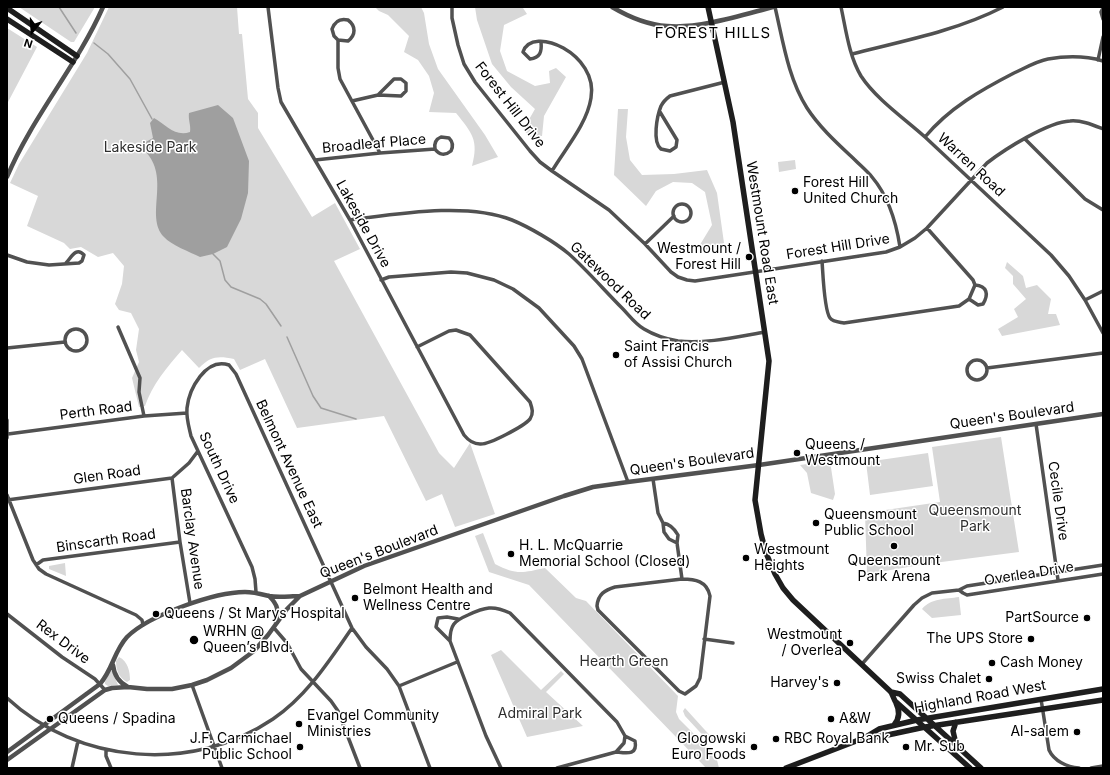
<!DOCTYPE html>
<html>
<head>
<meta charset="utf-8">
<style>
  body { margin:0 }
  #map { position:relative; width:1110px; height:775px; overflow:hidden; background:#fff; font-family:Inter,sans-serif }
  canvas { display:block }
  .frame { position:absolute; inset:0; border:8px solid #000; pointer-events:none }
  .north { position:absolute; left:12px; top:12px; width:40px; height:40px; -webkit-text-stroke:3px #fff; paint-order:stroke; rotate:198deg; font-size:11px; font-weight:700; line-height:16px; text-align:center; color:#000 }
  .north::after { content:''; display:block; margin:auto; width:14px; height:18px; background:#000; clip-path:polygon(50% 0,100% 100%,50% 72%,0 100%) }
</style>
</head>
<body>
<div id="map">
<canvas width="1110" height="775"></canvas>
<div class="frame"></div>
<div class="north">N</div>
</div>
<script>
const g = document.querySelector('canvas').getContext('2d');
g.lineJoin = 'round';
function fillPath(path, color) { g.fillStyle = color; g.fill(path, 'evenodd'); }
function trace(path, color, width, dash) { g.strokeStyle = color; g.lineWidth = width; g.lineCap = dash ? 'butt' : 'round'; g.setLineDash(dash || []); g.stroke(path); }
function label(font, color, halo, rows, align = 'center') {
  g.font = font + ' Inter,sans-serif'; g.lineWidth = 3; g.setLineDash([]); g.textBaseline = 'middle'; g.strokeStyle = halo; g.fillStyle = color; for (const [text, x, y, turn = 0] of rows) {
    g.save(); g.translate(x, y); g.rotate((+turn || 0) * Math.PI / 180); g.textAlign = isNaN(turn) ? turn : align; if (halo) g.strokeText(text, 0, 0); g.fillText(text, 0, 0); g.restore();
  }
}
fillPath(new Path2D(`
  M19,7H95L74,42H71Z
  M109,7H237L239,34H242L248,99L258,113V128L312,217L335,203L360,249L334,261L439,453L454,468L470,443L495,514L455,527L442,494L426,501L384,416L297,428L265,359L240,370L234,359C218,356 211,356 199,368L182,350C167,367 152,385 145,406L139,407L132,378L139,362L136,350L139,329L131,313L119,310L115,304L122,284L124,266L113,253L98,257L81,247L70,249L64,243L27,226L38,196L10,183L19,164L87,53Z
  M375,7H421L424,13L429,44L438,69L485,135L498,157L472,166C479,140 472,133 456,113L429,112L434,93L429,76L418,60L404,52L409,36L388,15L379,11Z
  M475,7L523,8L527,14L504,25L500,51L507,71L535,86L550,83L549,71L556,68L566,77L544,116L542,136L531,137L523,130L535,109L511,87L492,64L477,20Z
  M7,28L37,47L7,104Z
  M618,109H628L626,137L630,160L642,175L674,174L707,170L717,193L724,243L709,250L698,248L712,225L705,192L692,183L673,182L656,191L646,206L614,175Z
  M795,160L796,169L779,172L778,162Z
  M1007,262L1023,276L1026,288L1037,285L1051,299L1048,314H1056L1060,325L1002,336L998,329L1018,317L1014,309L1026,299L1013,284V276L1005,268Z
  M1001,437L1019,552L926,564L867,574L865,513L940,502L932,447Z
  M928,453L933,486L870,495L866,462Z
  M830,461L835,494L833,500L811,493L807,473L800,465Z
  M483,533L495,564C516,575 522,573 545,568L576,598L586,601L678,696L676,712L679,719L716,756L719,768H706L529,585L489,572L475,536Z
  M65,563L66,576L49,569V566Z
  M959,597L961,615L932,618L922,609C931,598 946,599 959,597Z
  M501,650L541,690L561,671L564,674L546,692L583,726L527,737L491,655Z
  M119,657C128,661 130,672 130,680L127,682C119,678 116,670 116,661Z
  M110,671H112L118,685L108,686L105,684V682Z
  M685,708L714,740L710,743L685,716L683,711Z`), '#d8d8d8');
fillPath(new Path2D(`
  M218,105L233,118L249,161L248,193L241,219L227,247L213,254L200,257C190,252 171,245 164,237C144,216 172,177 144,150V143L153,138L150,123L154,118C166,125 175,137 190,132C191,125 188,120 189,113Z`), '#9f9f9f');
trace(new Path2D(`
  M59,7L76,33
  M94,43L108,54L130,79L152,119
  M213,254L220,261L225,280L231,287L260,299L266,304L281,326
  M287,337L313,396L321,408L356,419`), '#9f9f9f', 1.5);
trace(new Path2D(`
  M268,7L278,88L281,102L350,220L464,435C468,440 473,444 480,444C489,445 524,426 530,419C534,413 532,408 530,402L470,335L456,330L449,331L417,347
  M452,7V18L458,45L464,64L475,82L530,151L540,162L552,171L609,210L645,244L671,272L678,277L687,280L695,281L886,252L900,247L915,238L927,228L987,163C1005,149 1048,122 1070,121C1082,120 1093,125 1103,129
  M775,7C783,41 788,78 807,108C820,128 838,144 855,160C861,166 867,171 872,177C889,197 896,221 900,247
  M841,7C846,30 849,56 861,76C876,99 905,119 925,137C967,176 1009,216 1051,255L1069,276L1085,300L1103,333
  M1103,8L1101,12L1103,19
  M338,40L348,41C356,35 356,26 348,20C340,18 335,21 332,29L334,36L338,40V68L340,79L380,153
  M541,42C542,52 540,58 530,59L523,52C532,24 599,54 591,98C587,124 565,149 552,171
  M852,54C903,41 956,31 1003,7
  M1098,60L1103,37
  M352,101L378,95L401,96L406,91V83L401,79H394L378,95
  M660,112L677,140L676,147L670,151L661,149C652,142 657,116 661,106C663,102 666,99 670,96L725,82
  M925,137C949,108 981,90 1014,73C1025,68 1037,61 1048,59C1066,56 1086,56 1103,61
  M1025,139L1085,199L1103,210
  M315,160L380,153L435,149C439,155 445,156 451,151C453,147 453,142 449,138L441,137C436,139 434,143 435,149
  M673 213a9 9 0 1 1 18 0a9 9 0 1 1-18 0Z
  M350,220C398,214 466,202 512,220C529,227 555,242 569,254C587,270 605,291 622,308C629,315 635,324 644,329C654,335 666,339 678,341C706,344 736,337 765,332
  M645,244L674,216
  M7,255L27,262L49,265L79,263L82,261L84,255C76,246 71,258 66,263
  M822,261C823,273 824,310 830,318C833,322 839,322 844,323L959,306L969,299L975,285L973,280L927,228
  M381,280L389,277L451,272L467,273L494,280L513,289L539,308L574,346L582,359L628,482
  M969,299L978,305L983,304C989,294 987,286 975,285
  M1085,300L1103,291
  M118,327L140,378L139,392L144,416
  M65 340a11 11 0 1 1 22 0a11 11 0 1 1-22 0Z
  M7,348L65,342
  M967 370a10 10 0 1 1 20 0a10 10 0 1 1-20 0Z
  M987,368L1103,353
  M7,420V438
  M1036,424L1058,580
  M8,434L144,416L187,413
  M172,478L180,542L190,603
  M653,479L658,513L663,523L664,532L669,539L677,543
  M7,495L33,560L39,569L46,574L136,615L142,620L143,625
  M7,500L172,478L189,463L198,451
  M663,523C670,524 674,528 678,535L677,543L682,579
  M36,565L43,560L180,542
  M682,579C695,579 707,581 710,596L700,678L696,686L685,694L679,691L598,610L597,606C598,594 605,590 615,587Z
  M959,590L963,593L967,595L1103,574
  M256,592L255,579L252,567L191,436C189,427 186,418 187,408C189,389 206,357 229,365L236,374L352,628L366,647L387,669L399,686L430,768
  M7,614L62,657L95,679L105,690
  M274,628L287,643L301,669L331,701L338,711L360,768
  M704,639L733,643
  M450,641L436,627L438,618L447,617L458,619
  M862,664L914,605L922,598L932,593L959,590L967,586L1103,565
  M192,685L222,768
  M399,686L457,662
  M7,698C78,764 192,774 273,719C307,696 329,661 352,628
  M1041,699L1049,750C1054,761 1067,767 1079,768
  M106,750V756L111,768
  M616,752C626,753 638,756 635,741L625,736
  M72,768L78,741
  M501,768L486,736L450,641C450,625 454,621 468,615C485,607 493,605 510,613L617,722L625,736L624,743L616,752L557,768
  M1091,768L1103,766`), '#515151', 3.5);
trace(new Path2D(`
  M612,7C629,17 647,25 667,26C699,29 742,15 773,7
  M7,177C32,117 77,66 103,7
  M269,596C279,606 278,610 276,623
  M113,665C114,675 118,682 128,687
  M7,752L100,684C113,669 114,651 127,637C149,615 215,592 245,592C254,592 261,594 269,596C279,598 290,596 300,596
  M7,760L105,690L112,688L128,687L147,689H172L192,685L207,680L231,668L254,651L268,635L287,609L300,596L364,566L564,496L593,487L628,482L759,465L1103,414`), '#515151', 4.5);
trace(new Path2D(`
  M708,7L733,122L769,361L755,500L761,534L766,553L775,574L783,588L793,600L891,692L895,701L970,768
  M7,8L77,56
  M7,19L73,62
  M891,692L900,694L981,768
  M956,722L953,731L956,744
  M894,725C900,718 900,711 896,703
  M866,738L883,736L925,727L1103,700
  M786,768L864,738L879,729L917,720L1103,689`), '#1e1e1e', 5.5);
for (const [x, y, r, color] of [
  [795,191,4,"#000"],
  [749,257,4,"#000"],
  [616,355,4,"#000"],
  [797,453,4,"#000"],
  [816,523,4,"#000"],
  [894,546,4,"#000"],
  [511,554,4,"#000"],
  [746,558,4,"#000"],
  [355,598,4,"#000"],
  [156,614,4,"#000"],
  [1087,618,4,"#000"],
  [1031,639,4,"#000"],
  [194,640,5,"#000"],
  [850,643,4,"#000"],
  [992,663,4,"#000"],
  [989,679,4,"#000"],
  [837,683,4,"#000"],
  [50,719,4,"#000"],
  [831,719,4,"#000"],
  [299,724,4,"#000"],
  [1077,732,4,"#000"],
  [776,739,4,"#000"],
  [300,747,4,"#000"],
  [754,747,4,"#000"],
  [906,747,4,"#000"]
]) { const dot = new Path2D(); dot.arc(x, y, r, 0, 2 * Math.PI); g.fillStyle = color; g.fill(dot); trace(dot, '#fff', 1.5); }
label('14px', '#000', '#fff', [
  ["Forest Hill Drive",510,105,52],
  ["Broadleaf Place",374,144,-5],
  ["Warren Road",971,165,43],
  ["Lakeside Drive",363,224,61],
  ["Westmount Road East",762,233,81],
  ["Forest Hill Drive",838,247,-9],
  ["Gatewood Road",610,281,44],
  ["Perth Road",96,411,-7],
  ["Queen's Boulevard",1012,416,-8],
  ["Queen's Boulevard",692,462,-8],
  ["Belmont Avenue East",289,464,65],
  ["South Drive",219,468,65],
  ["Glen Road",107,475,-8],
  ["Cecile Drive",1058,501,82],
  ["Barclay Avenue",192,539,82],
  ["Binscarth Road",106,541,-8],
  ["Queen's Boulevard",379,552,-21],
  ["Overlea Drive",1029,574,-9],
  ["Rex Drive",63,642,37],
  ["Highland Road West",980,697,-10]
]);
label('14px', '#2f2f2f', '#fff', [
  ["Lakeside Park",150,148],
  ["Queensmount",975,511],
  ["Park",975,527],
  ["Hearth Green",624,662],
  ["Admiral Park",540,714]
]);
label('14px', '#000', '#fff', [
  ["Forest Hill",803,183],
  ["United Church",803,199],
  ["Westmount /",741,249,"right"],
  ["Forest Hill",741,265,"right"],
  ["Saint Francis",624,347],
  ["of Assisi Church",624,363],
  ["Queens /",805,445],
  ["Westmount",805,461],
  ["Queensmount",824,515],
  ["Public School",824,531],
  ["H. L. McQuarrie",519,546],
  ["Memorial School (Closed)",519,562],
  ["Westmount",754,550],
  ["Heights",754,566],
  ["Queensmount",894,561,"center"],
  ["Park Arena",894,577,"center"],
  ["Belmont Health and",363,590],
  ["Wellness Centre",363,606],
  ["Queens / St Marys Hospital",164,614],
  ["PartSource",1079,618,"right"],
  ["WRHN @",203,632],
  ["Queen’s Blvd.",203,648],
  ["Westmount",842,635,"right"],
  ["/ Overlea",842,651,"right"],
  ["The UPS Store",1023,639,"right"],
  ["Cash Money",1000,663],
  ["Swiss Chalet",981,679,"right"],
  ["Harvey's",829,683,"right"],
  ["Evangel Community",307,716],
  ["Ministries",307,732],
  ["Queens / Spadina",58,719],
  ["A&W",839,719],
  ["Al-salem",1069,732,"right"],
  ["J.F. Carmichael",292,739,"right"],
  ["Public School",292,755,"right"],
  ["Glogowski",746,739,"right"],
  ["Euro Foods",746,755,"right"],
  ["RBC Royal Bank",784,739],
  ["Mr. Sub",914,747]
], 'left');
g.letterSpacing = '1px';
label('15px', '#000', '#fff', [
  ["FOREST HILLS",713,33]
]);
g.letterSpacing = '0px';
</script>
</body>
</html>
